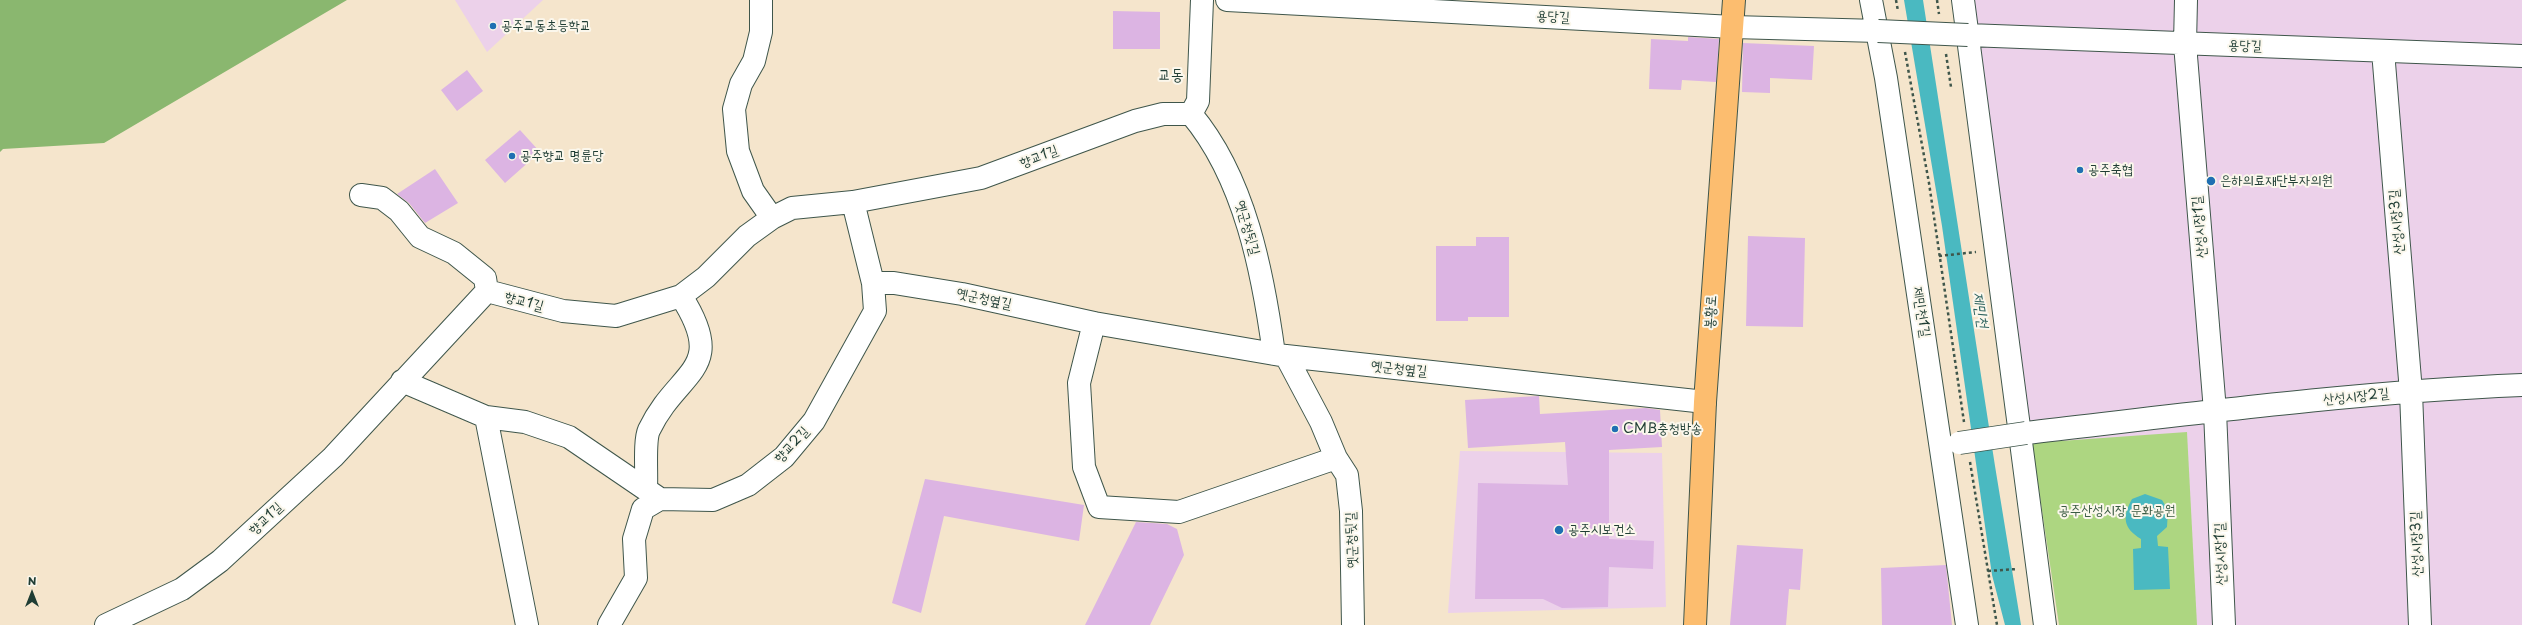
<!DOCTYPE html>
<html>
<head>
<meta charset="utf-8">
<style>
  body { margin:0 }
  #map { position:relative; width:2522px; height:625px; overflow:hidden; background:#f5e5cc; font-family:"Playpen Sans",sans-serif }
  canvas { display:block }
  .north { position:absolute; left:12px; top:573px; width:40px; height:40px; -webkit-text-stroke:3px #fbf7ec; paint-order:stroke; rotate:0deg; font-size:11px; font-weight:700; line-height:16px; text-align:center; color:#1f3d34 }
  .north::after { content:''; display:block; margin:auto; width:14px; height:18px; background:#1f3d34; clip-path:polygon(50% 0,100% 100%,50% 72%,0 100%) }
</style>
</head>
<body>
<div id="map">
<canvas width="2522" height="625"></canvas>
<div class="north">N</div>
</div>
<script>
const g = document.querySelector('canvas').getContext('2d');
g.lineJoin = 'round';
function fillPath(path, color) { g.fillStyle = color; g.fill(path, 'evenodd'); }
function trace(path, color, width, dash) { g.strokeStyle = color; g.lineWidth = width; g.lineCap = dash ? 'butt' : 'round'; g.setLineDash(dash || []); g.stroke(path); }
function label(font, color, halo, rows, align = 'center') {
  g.font = font + ' "Playpen Sans","Poor Story",sans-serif'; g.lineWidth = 4; g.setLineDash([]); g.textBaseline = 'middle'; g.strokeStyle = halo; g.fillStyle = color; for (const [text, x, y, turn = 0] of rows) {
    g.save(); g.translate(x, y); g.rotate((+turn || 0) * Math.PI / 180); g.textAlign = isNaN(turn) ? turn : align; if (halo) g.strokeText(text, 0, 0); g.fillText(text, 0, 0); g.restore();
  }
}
fillPath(new Path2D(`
  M455,0H543L487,52Z
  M1966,0H2522V625H2059Z
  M1460,451L1662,453L1666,607L1448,613Z`), '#ecd1ea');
fillPath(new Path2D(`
  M2187,432L2197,625H2059L2032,443Z`), '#add681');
fillPath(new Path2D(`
  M0,0H347L104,143L3,149L0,152Z`), '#8ab76f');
fillPath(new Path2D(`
  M1904,0H1923L1995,466L2021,625H2005L1992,575L1942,226Z
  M2145,494L2162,500L2168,510L2167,527L2157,536L2158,546L2168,547L2170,589L2134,590L2133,549L2141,548V539C2123,528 2122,517 2132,499Z`), '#4ab9c1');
fillPath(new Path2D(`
  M1113,11L1160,12V49H1113Z
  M1688,37L1719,39L1716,82L1682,80L1681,90L1649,89L1651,39L1688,41Z
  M1743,43L1814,46L1812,80L1770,78V93L1742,92Z
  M467,70L483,91L457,111L441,90Z
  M520,130L540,152L505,183L485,160Z
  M435,169L458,203L425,223L409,203L397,194Z
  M1748,236L1805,238L1803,327L1746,326Z
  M1476,237H1509V317H1468V321H1436V246H1476Z
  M1539,396L1540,414L1646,408L1660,410L1662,447L1609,450V539L1654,541L1653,569L1609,567L1608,607L1562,608L1543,599H1475L1478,483L1568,485L1565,442L1468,448L1465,400Z
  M925,479L1084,505L1079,541L944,516L921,613L892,603Z
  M1136,522L1167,524L1177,529L1184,555L1150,625H1085Z
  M1737,545L1803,549L1800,590L1789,589L1786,625H1730Z
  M1946,565L1952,625H1882L1881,568Z`), '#dcb4e3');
const minor = new Path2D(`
  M761,0V32L754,61L741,84L734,109L738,151L753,191L772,218
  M1227,0L1733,27L1878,31
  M1871,0L1886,78L1967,625
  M1963,0L2045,625
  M2186,0L2185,44L2215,411L2224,625
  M1968,35L2522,56
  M2383,51L2411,392L2420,625
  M1191,114C1245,178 1263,273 1274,354
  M1191,114L1198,101L1202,0
  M361,195L382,198L399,211L420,237L454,253L485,278L487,291
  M873,283H894L962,294L1094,323L1286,356L1705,402
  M1094,323L1079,383L1084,467L1099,507L1179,512L1336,458
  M1286,356L1321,422L1336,458L1347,475L1351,511L1353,625
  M402,381L486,417L525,422L569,437L660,499
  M486,417L527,625
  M2026,433C2190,414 2356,392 2522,385
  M646,488C647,474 644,441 649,430C678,369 729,371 681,296
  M106,625L182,589L220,561L333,457L487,291L563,311L616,316L681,296L706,277L747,236L772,218L792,208L853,202L981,178L1135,121L1163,114H1191
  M609,625L636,578L634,539L643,509L660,499L713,500L748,485L784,457L814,421L875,311L873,283L853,202`);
const major = new Path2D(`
  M1695,625L1705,402L1734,0`);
trace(minor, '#3f564b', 24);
trace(major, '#3f564b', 24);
trace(new Path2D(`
  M1896,0L1898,11
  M1937,0L1939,14
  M1905,52L1929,183L1964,422
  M1946,54L1951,87
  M1939,256L1976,252
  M1970,462L1997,625
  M1988,571L2017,569`), '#3f564b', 2.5, [3, 3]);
trace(minor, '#fff', 22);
trace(major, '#fcbd6f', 22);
const minorBridge = new Path2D(`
  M1878,31L1968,35
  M1959,443L2026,433`);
trace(minorBridge, '#3f564b', 24, []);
trace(minorBridge, '#fff', 22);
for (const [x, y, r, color] of [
  [493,26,4,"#1f6fb2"],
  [512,156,4,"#1f6fb2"],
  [2080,170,4,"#1f6fb2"],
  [2211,181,5,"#1f6fb2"],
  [1615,429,4,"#1f6fb2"],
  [1559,530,5,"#1f6fb2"]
]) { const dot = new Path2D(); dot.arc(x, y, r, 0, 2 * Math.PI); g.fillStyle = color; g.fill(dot); trace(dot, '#fbf7ec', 1.5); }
label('14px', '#1f3d34', '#fbf7ec', [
  ["용당길",1553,17,3],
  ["용당길",2245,46,2],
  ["향교1길",1039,157,-21],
  ["산성시장3길",2397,222,-95],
  ["산성시장1길",2200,227,-95],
  ["옛군청뒷길",1247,228,74],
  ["옛군청옆길",984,299,12],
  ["향교1길",524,302,15],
  ["봉황로",1711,312,-86],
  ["제민천1길",1921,312,81],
  ["옛군청옆길",1399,369,6],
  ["산성시장2길",2356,397,-6],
  ["향교2길",792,445,-47],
  ["향교1길",266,519,-43],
  ["옛군청뒷길",1352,540,-92],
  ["산성시장3길",2417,544,-92],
  ["산성시장1길",2221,554,-92]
]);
label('14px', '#1f3d34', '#fbf7ec', [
  ["공주교동초등학교",501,26],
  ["공주향교 명륜당",520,156],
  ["공주축협",2088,170],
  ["은하의료재단부자의원",2220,181],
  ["CMB충청방송",1623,429],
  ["공주시보건소",1568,530]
], 'left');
label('14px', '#3b5c43', '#fbf7ec', [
  ["공주산성시장 문화공원",2117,511]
]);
label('italic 15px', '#2c625e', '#fbf7ec', [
  ["제민천",1980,310,81]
]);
label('16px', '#1f3d34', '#fbf7ec', [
  ["교동",1171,76]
]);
</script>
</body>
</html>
